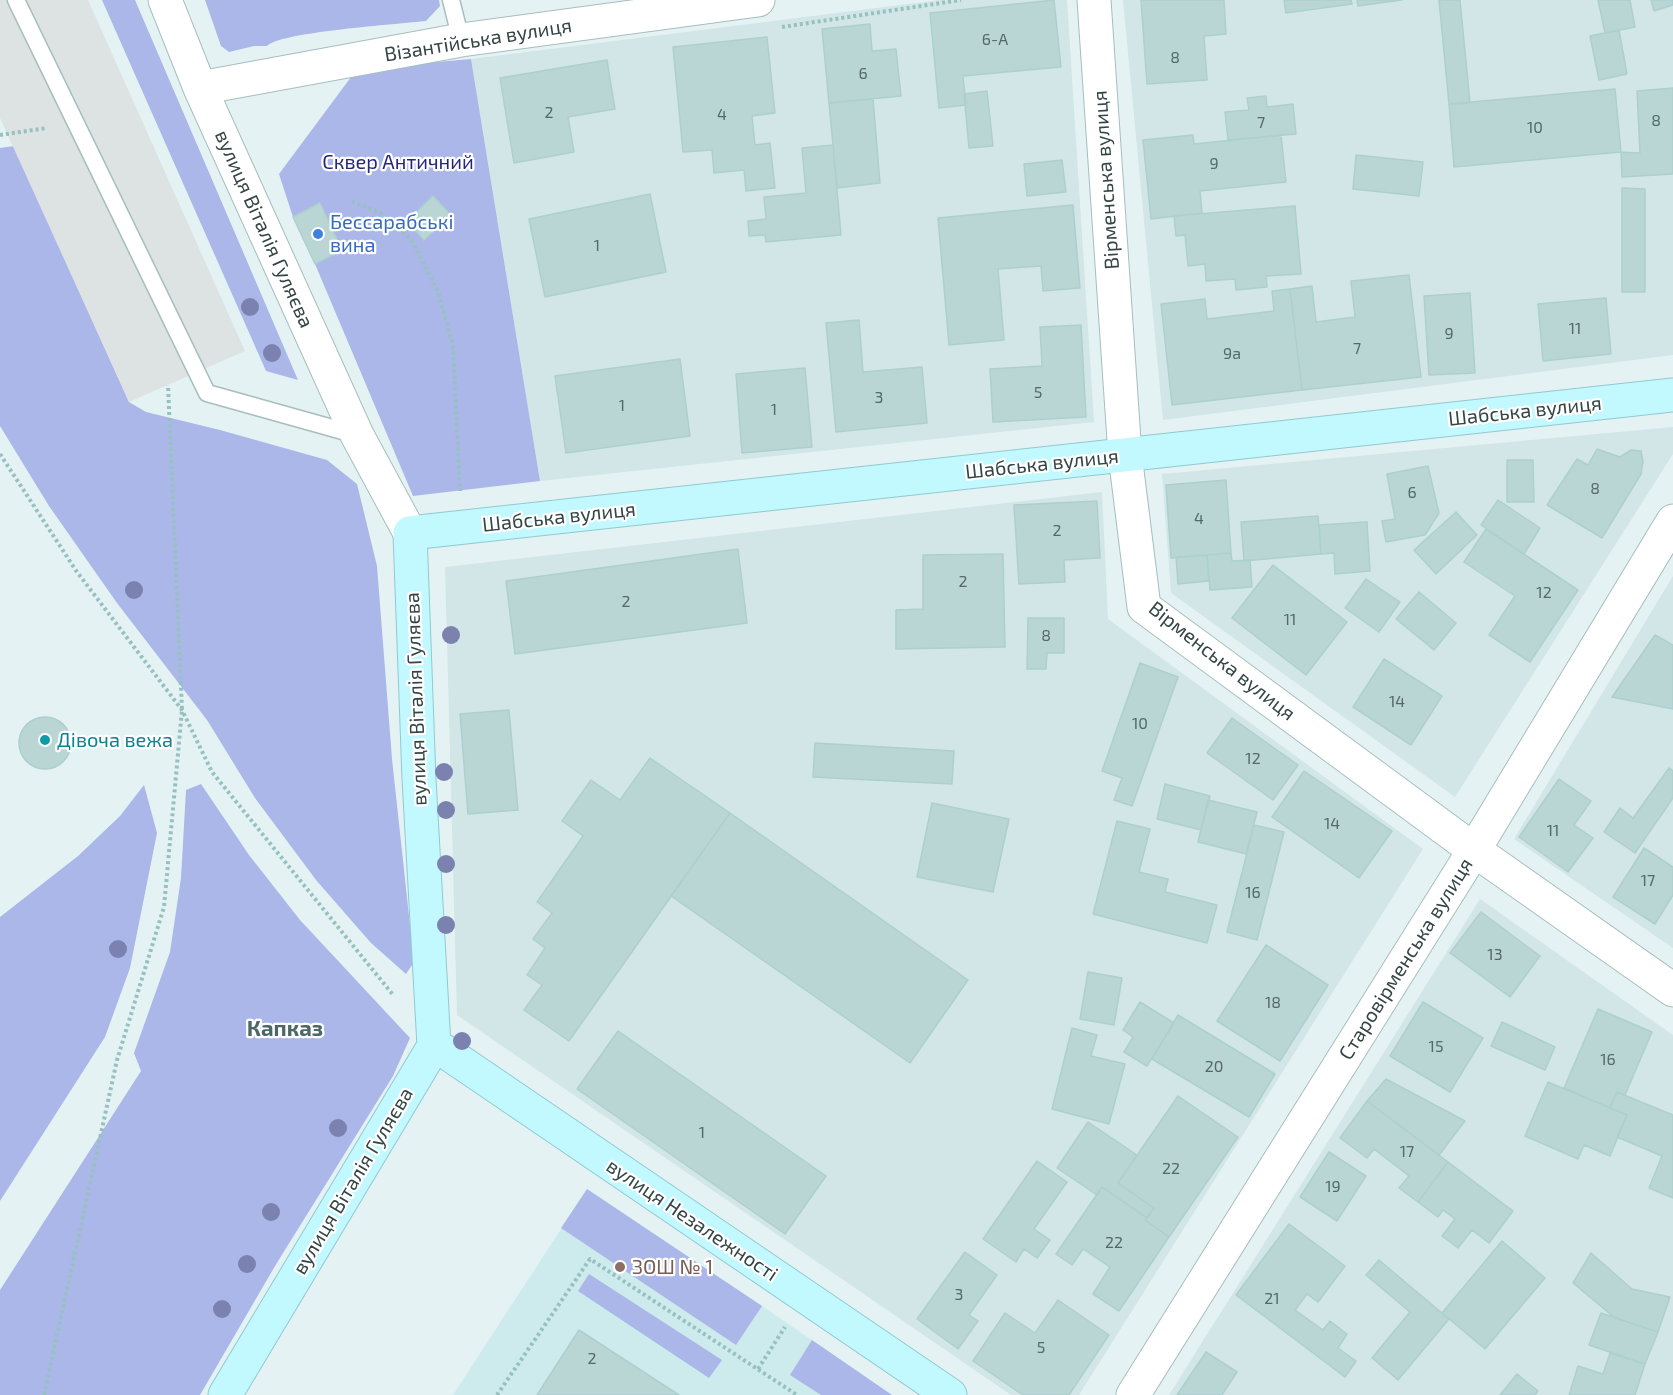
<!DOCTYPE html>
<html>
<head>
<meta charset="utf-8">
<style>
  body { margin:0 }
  canvas { display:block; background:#e4f2f3 }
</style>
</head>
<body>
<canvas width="1673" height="1395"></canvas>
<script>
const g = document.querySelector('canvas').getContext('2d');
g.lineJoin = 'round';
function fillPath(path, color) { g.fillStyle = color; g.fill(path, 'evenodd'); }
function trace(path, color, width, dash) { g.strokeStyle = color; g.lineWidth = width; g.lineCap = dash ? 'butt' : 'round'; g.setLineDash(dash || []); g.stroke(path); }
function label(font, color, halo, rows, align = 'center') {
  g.font = font + ' "Exo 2",sans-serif'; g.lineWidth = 4.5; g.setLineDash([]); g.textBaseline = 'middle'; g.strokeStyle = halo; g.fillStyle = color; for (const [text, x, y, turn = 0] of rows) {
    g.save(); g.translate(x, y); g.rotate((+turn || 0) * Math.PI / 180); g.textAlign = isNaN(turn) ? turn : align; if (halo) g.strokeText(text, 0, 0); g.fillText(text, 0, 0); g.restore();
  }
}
fillPath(new Path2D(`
  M940,0H1067L1094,422L540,481L471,59Z
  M1123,0H1673V355L1163,420Z
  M1673,427V454L1455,797L1171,593L1162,474Z
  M1102,492L1108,619L1423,849L1079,1395H1011L457,1015L445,567Z
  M1673,576V948L1514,839Z
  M1480,899L1673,1035V1395H1169Z`), '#d2e6e7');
fillPath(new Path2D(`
  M587,1189L762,1306L892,1395H453Z`), '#cdeaec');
fillPath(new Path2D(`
  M102,0H135L298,380L266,371Z
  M205,0H439L440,6L426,21C399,24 280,32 267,46H254L229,52L221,46Z
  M471,59L540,481L413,496L315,264L342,250L320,203L293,217L279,174L357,69Z
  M14,146L129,402L146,412L220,430L327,460L357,484L377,566L392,759L414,962L406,974L371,943L316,880L255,798L207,720L117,603L49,506L0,426V148Z
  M201,784L249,855L300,920L410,1038L393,1076L275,1266L200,1395H0V1290L141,1071L134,1053L170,952L181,878L186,790Z
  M144,785L157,833L130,968L105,1037L0,1201V917L78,856L120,816Z
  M587,1189L762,1306L736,1345L561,1228Z
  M589,1274L722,1360L709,1378L578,1291Z
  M812,1340L892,1395H821L790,1375Z`), '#abb7e9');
fillPath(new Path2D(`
  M0,0H88L245,351L129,402L0,118Z`), '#dde3e3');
const building = new Path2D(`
  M1054,0L1061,67L963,76L966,105L939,108L930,13Z
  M1141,0H1224L1226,34L1204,36L1207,80L1147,84Z
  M1284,0H1351L1352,4L1286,13Z
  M1357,0H1402L1358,6Z
  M1439,0H1460L1470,103L1449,104Z
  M1598,0H1630L1635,27L1605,33Z
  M1651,0H1673V5L1654,11Z
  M870,24L872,51L896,49L901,96L829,103L822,29Z
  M1619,30L1627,74L1599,80L1590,36Z
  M767,37L775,113L752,116L755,145L770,143L775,188L746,191L744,170L714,173L712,150L683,152L673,47Z
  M607,60L615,109L568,117L574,152L514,163L500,78Z
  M1673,88V174L1622,177L1621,152L1640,153L1637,91Z
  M1615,89L1621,152L1454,167L1449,104Z
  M987,91L993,146L969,148L964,94Z
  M1266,96L1267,107L1293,104L1296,134L1228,140L1225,112L1249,110L1247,98Z
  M873,99L880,183L837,188L829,103Z
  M1193,135L1194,144L1281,135L1286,182L1200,191L1202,213L1151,219L1143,140Z
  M833,145L841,235L766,242L765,235L749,236L748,221L766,219L764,197L806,193L802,148Z
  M1356,155L1423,162L1419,196L1353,189Z
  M1062,160L1066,192L1027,196L1024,164Z
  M1622,188L1645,189V292H1622Z
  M650,194L666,272L545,297L529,219Z
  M433,196L451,215L424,240L407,221Z
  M320,203L342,250L315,264L293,217Z
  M1073,205L1080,288L1043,291L1041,266L998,269L1004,340L949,345L938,218Z
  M1295,206L1301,274L1266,276L1267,287L1236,290L1235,279L1206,281L1205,264L1188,266L1185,235L1176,236L1174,216Z
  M1409,275L1421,377L1302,390L1290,289L1312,286L1316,322L1355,317L1351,281Z
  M1290,289L1302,390L1172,405L1161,304L1205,299L1207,319L1274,311L1272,291Z
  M1470,293L1475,373L1429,375L1424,296Z
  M1606,298L1611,354L1543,361L1538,304Z
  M859,320L863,372L922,367L927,423L836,432L826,323Z
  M1081,325L1086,417L993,422L990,369L1042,366L1040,327Z
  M680,359L690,436L566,453L555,376Z
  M805,368L812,447L742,453L736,374Z
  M1597,449L1620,457L1631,450L1641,451L1643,462L1641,474L1602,538L1547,505L1577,459L1588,465Z
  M1507,460H1533L1534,502H1507Z
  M1428,466L1439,513L1425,535L1386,542L1382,521L1395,519L1387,474Z
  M1226,480L1231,553L1171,558L1166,485Z
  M1498,500L1540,528L1524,554L1481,525Z
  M1097,501L1100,558L1064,560L1065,582L1019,584L1014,505Z
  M1456,512L1477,535L1436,574L1414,550Z
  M1318,516L1321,554L1244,561L1241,522Z
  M1367,522L1370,571L1335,574L1334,553L1321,554L1319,525Z
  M1486,529L1578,590L1530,662L1489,635L1515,596L1464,562Z
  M738,549L747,623L515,654L506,581Z
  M1231,553L1232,561L1250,560L1252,587L1210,590L1207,555Z
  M1003,554L1005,647L896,649V610L923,609V555Z
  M1207,555L1209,581L1178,584L1176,557Z
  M1273,565L1347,622L1306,675L1232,618Z
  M1366,579L1400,602L1379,632L1345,608Z
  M1419,592L1456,623L1434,650L1396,619Z
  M1028,618H1064V653H1047L1046,669H1027Z
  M1655,635L1673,645V709L1612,697Z
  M1384,659L1442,696L1411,745L1353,707Z
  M1140,663L1178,677L1132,806L1114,800L1122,778L1102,771Z
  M509,710L518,810L468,814L460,714Z
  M19 743a26 26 0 1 1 52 0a26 26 0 1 1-52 0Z
  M1232,718L1298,765L1273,800L1207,753Z
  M815,743L954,751L952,784L813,777Z
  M650,758L730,813L569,1041L524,1010L542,985L527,975L545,948L533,939L552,913L537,902L583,836L562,821L591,780L620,800Z
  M1669,768L1673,771V798L1635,853L1604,832L1620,808L1633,818Z
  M1304,771L1392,831L1359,878L1272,817Z
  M1559,779L1591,801L1574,825L1593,838L1568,872L1519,837Z
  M1165,784L1210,796L1201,830L1157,819Z
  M1208,800L1257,812L1246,854L1198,842Z
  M932,803L1009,819L993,892L917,877Z
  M730,813L968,980L910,1063L671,896Z
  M1117,821L1150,829L1139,872L1168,879L1165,892L1217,905L1207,943L1093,914Z
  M1254,825L1284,832L1257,940L1227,932Z
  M1644,848L1673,867V895L1655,924L1613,897Z
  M1481,912L1540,956L1510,997L1450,953Z
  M1266,945L1328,985L1280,1061L1217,1021Z
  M1088,972L1122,978L1114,1025L1080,1019Z
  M1140,1002L1174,1023L1147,1066L1124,1052L1133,1037L1123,1030Z
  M1423,1002L1483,1038L1450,1092L1390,1056Z
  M1598,1009L1652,1032L1625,1095L1617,1092L1610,1108L1564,1088Z
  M1178,1015L1275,1074L1249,1117L1152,1059Z
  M1502,1022L1555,1047L1545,1070L1491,1046Z
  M1072,1028L1097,1035L1091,1056L1125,1064L1109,1124L1052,1109Z
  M618,1031L826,1176L785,1234L577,1089Z
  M1386,1079L1465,1121L1439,1155L1367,1101Z
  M1548,1082L1627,1115L1610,1156L1584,1145L1578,1159L1525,1136Z
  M1617,1092L1673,1115V1198L1649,1188L1662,1156L1617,1137L1627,1115L1610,1108Z
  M1178,1096L1238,1137L1169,1237L1145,1220L1154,1208L1118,1183Z
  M1367,1101L1448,1162L1418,1202L1399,1188L1409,1176L1374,1149L1367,1158L1340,1138Z
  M1088,1122L1137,1155L1118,1183L1154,1208L1147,1218L1102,1187L1097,1195L1057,1168Z
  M1329,1152L1366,1176L1337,1221L1300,1197Z
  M1037,1161L1067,1182L1034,1229L1050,1240L1037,1258L1024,1249L1016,1262L983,1239Z
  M1448,1162L1513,1211L1489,1243L1472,1230L1458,1248L1442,1236L1455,1219L1443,1210L1438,1217L1418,1202Z
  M1102,1187L1147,1218L1145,1220L1169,1237L1119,1311L1093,1294L1110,1267L1083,1249L1072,1265L1056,1254Z
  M1289,1224L1345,1266L1318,1302L1307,1294L1295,1310L1323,1330L1330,1321L1347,1334L1338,1348L1356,1361L1345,1377L1236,1295Z
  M1502,1241L1545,1278L1485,1349L1442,1313Z
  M965,1252L997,1275L969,1315L978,1321L958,1349L917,1319Z
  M1591,1253L1632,1289L1670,1297L1658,1332L1615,1318L1573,1283Z
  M1379,1260L1449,1319L1398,1380L1372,1358L1410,1312L1366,1275Z
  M1058,1300L1109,1335L1069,1395H1023L973,1361L1005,1313L1035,1333Z
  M1601,1313L1658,1332L1645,1364L1589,1345Z
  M579,1330L679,1395H537Z
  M1206,1352L1237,1372L1222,1395H1177Z
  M1610,1353L1645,1364L1635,1395H1569L1578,1366L1603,1374Z
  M1517,1374L1538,1391L1535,1395H1500Z`);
fillPath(building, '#b9d5d4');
trace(building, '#acd0cf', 1.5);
const lane = new Path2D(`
  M16,0L207,393L357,435
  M451,0L461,40`);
const street = new Path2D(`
  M165,0L200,88L357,435L410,533
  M1094,0L1125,455L1144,607L1474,850L1673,990
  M200,88L461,40L758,0
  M1133,1395L1463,868L1673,521`);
const secondary = new Path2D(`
  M434,1046L446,1052L950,1395
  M225,1395L434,1046L419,779L410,533L1673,395`);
trace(lane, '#a7bebe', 19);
trace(street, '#a7bebe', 35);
trace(secondary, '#90cad1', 35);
trace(new Path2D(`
  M782,27L961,0
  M0,135L47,128
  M352,201L380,213L411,239L438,292L453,345L460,491
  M0,454L77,572L182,710L212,772L394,996
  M758,1369L785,1327
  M44,1395L117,1060L164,907L182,710L168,385
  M497,1395L590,1259L797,1395`), '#97c0c1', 4, [3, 3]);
trace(lane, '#fff', 16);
trace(street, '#fff', 33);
trace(secondary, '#c2f8ff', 33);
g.fillStyle = '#7c82af';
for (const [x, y] of [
  [250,307],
  [272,353],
  [134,590],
  [451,635],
  [444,772],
  [446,810],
  [446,864],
  [446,925],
  [118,949],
  [462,1041],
  [338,1128],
  [271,1212],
  [247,1264],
  [222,1309]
]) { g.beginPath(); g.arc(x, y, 9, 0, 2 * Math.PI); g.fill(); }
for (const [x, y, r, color] of [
  [318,234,6,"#3f7fe0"],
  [45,740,6,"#0f9aa8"],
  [620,1267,6,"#8d6e63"]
]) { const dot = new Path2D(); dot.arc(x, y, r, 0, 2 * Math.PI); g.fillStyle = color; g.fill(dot); trace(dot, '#fff', 2); }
label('16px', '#556968', null, [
  ["6-А",995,40],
  ["8",1175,58],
  ["6",863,74],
  ["2",549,113],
  ["4",722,115],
  ["8",1656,121],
  ["7",1261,123],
  ["10",1535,128],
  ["9",1214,164],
  ["1",597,246],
  ["11",1575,329],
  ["9",1449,334],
  ["7",1357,349],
  ["9а",1232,354],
  ["5",1038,393],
  ["3",879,398],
  ["1",622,406],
  ["1",774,410],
  ["8",1595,489],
  ["6",1412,493],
  ["4",1199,519],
  ["2",1057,531],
  ["2",963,582],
  ["12",1544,593],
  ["2",626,602],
  ["11",1290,620],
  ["8",1046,636],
  ["14",1397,702],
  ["10",1140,724],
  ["12",1253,759],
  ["14",1332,824],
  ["11",1553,831],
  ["17",1648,881],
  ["16",1253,893],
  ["13",1495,955],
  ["18",1273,1003],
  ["15",1436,1047],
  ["16",1608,1060],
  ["20",1214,1067],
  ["1",702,1133],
  ["17",1407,1152],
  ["22",1171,1169],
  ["19",1333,1187],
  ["22",1114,1243],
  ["3",959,1295],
  ["21",1272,1299],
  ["5",1041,1348],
  ["2",592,1359]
]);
label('20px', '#344544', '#fff', [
  ["Візантійська вулиця",478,40,-9],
  ["Вірменська вулиця",1106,180,-94],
  ["вулиця Віталія Гуляєва",264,229,66],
  ["Шабська вулиця",1525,411,-6],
  ["Шабська вулиця",1042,464,-6],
  ["Шабська вулиця",559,517,-6],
  ["Вірменська вулиця",1222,661,38],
  ["вулиця Віталія Гуляєва",416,699,-92],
  ["Старовірменська вулиця",1406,959,-58],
  ["вулиця Віталія Гуляєва",353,1181,-59],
  ["вулиця Незалежності",692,1220,34]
]);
label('20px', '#262778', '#fff', [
  ["Сквер Античний",398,162]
]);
label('20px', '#366cbe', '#fff', [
  ["Бессарабські",330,222],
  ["вина",330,245]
], 'left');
label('20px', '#0d838f', '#fff', [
  ["Дівоча вежа",57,740]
], 'left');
label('20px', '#785e54', '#fff', [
  ["ЗОШ № 1",632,1267]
], 'left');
label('bold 22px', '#4b6867', '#fff', [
  ["Капказ",285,1029]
]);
</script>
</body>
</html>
